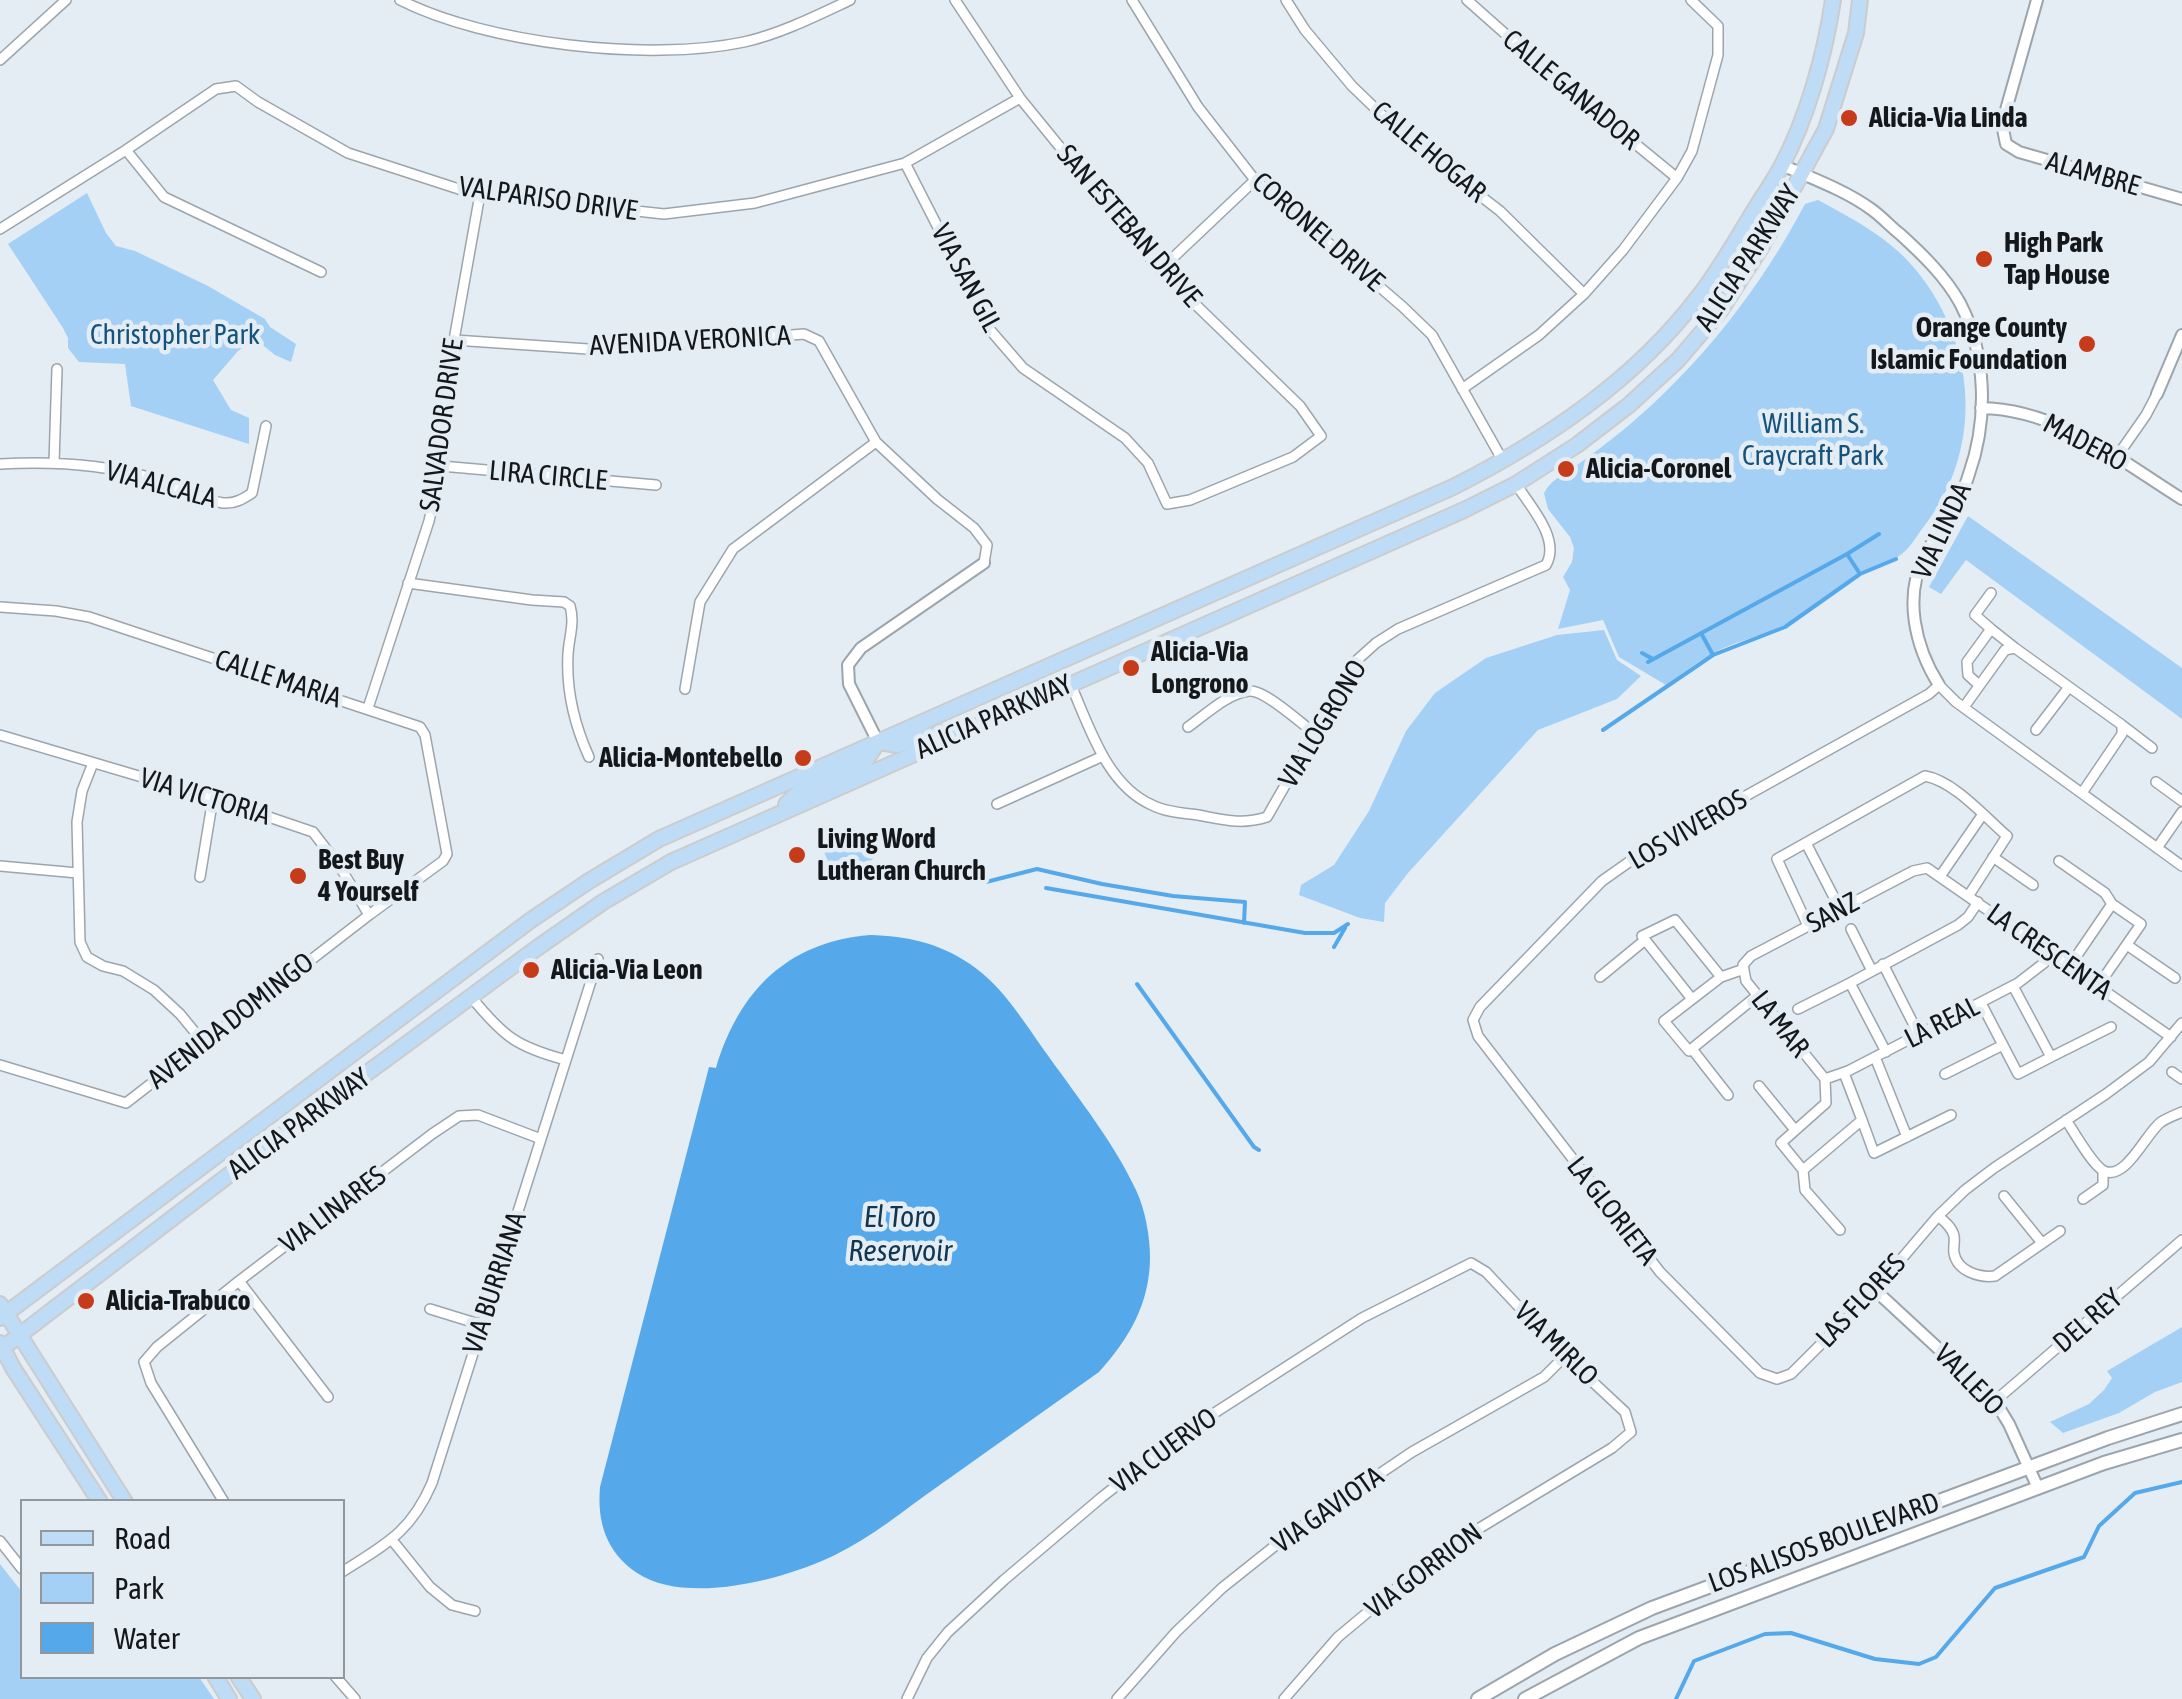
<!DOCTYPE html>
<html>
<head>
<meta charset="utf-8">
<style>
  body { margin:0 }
  #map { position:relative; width:2182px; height:1699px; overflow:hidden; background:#e4edf4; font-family:"Asap Condensed",sans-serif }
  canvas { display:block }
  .legend { position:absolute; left:20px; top:1499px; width:325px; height:180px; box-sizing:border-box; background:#e4edf4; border:2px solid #91989d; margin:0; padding:12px 18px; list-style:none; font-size:30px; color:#15181b }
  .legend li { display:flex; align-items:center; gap:20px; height:50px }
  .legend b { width:50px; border:2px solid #91989d }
</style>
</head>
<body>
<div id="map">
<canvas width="2182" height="1699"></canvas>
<ul class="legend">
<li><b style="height:12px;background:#bedcf6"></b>Road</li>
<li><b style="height:28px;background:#a4d0f5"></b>Park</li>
<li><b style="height:28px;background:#55a9ea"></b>Water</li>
</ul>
</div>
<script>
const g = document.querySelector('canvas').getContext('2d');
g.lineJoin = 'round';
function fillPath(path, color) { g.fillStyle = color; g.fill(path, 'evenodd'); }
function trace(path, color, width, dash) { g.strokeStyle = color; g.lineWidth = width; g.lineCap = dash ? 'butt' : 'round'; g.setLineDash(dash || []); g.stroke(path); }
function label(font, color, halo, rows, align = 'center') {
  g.font = font + ' "Asap Condensed",sans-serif'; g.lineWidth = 9; g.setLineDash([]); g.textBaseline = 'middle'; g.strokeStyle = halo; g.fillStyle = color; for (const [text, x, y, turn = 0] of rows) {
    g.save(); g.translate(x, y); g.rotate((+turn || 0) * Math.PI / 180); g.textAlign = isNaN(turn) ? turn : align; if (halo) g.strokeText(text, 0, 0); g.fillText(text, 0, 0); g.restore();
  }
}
fillPath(new Path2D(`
  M87,193L106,233L116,246L135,251L208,286L265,319L270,327L296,344L291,362L275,355L255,339L238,351L213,380L231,410L249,418V444L131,406L125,364L79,362L68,348V338L63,328L8,244Z
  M1818,200C1853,219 1890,238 1916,270C1978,346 1984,452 1922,529C1916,537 1911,546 1903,553C1889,565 1871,567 1856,576C1830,591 1807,614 1780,627C1758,638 1731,642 1710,655C1694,664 1680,675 1666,685L1619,657L1603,620L1558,629L1570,590L1563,577L1572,562L1574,548L1570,537L1548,509L1544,493C1551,480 1561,476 1573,468C1591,455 1610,441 1628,426C1701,364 1760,289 1805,204Z
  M1968,516L2182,668V719L1966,560L1941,594L1929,587Z
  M1604,630L1617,660L1641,676L1617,699L1538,730L1408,873L1385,903L1384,922L1360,918L1299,895L1301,885L1334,865L1369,811L1406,731L1435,693L1486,658L1557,635Z
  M845,842L878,855L870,861L835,877L824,852Z
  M2182,1327V1382L2155,1392L2119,1413L2063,1433L2050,1422L2089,1404L2104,1390L2112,1378L2107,1371Z
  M0,1564L22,1592V1676L199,1677L214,1699H0Z`), '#a4d0f5');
fillPath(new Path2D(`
  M870,935C907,936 939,943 970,964C1004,987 1025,1024 1049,1057C1079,1099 1114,1143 1136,1190C1145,1209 1150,1236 1150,1257C1150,1303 1129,1339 1099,1372C1045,1410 991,1449 937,1487C904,1510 872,1537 835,1555C786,1579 687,1606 637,1573C606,1552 597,1522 600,1487L709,1067L716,1068C739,991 787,942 870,935Z`), '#55a9ea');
trace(new Path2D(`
  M1860,574L1896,559
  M1642,653L1653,659
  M1713,655L1785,627L1860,574L1847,554
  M1648,662L1847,554L1879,534
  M1603,730L1713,655L1701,633
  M986,882L1037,869L1102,884L1173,896L1245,902L1244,923
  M1046,888L1305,933H1334L1348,924
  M1334,947L1345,928
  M1137,984L1254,1147L1259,1150
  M1676,1699L1694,1661L1765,1634L1791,1633L1875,1659L1919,1664L1936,1657L1995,1588L2084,1557L2099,1526L2135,1493L2182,1482`), '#55a9ea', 4);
const minor = new Path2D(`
  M400,0C487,44 649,62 744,42C780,34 816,16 850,0
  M1132,0L1198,107L1255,180L1403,307L1432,335L1503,461
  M1286,0L1305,30L1352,86L1407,139L1500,211L1584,294
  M1467,0L1555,78L1677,178
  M0,60L66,0
  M126,150L164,197L321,272
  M905,163L991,331L1023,368L1125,438L1148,463L1167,504L1190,500L1293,457L1321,436L1300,406L1160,270L1020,98L955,0
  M0,229L126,150L216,89L236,86L258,102L348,153L471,193L664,214L755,203L905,163L1020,98
  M1160,270L1255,180
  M454,340L603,350L804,334L819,341L876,442L937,499L974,528L987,545L984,563
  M1462,389L1539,335L1584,294L1623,250L1677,178L1692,151L1718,55V26L1691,0
  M2116,458L2146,415L2157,394
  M54,463L57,369
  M0,464C50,461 100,464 149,477C170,483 203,500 223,503C235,504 243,499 252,493L266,426
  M441,466L656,485
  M408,583L532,600L564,602L570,606C575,623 569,637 568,654C566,691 574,724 589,757
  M1991,593L1975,615L1991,629
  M0,607L56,611L89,617L420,727L425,735L447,854L443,861L369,915L126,1103L0,1065
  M1070,683C1089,725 1106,785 1152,805C1165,812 1183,813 1198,815C1225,820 1241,825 1267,817L1356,661L1376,643L1398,629L1546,565C1561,539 1530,506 1516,484
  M1979,685L1968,675L1967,662L1991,629L2015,648
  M685,689L700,602L733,549L876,442
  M1964,707L2005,650L2015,648L2122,725V734L2082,793
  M368,708L429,521L441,466L454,340L480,194
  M2122,725L2152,748
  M1188,727C1205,715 1228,693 1249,691C1264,689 1301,723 1314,733
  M2036,730L2069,687
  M0,735L213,798L313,832L340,867L369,915
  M93,763L82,791L77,822L80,942L87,957L103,966L123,971L154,990L180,1014L203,1042
  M2156,782L2182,801
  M997,804L1103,756
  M1806,843L1840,909
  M2157,848L2182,812
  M1993,857L2033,885
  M2059,861L2105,893L2112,904
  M0,866L78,873
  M2182,866L1956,702L1939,685L1929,694L1636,857L1602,881L1480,1007L1473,1020L1478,1036L1660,1272L1760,1373L1777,1379L1791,1374L1875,1290L1938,1216L1965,1190L1994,1168L2106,1094L2149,1062L2182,1023
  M1941,875L1983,814
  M200,877L213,798
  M1808,926L1777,859L1925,776C1954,781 1985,817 2007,836L1969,895
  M1851,929L1872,971
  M2127,945L2175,978
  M1883,964L1919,1035
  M2069,967L2112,904L2141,924L2098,986
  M1744,969L1721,977L1664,1021L1689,1051L1758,995
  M1600,977L1645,940
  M1850,983L1958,925L1968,917L1978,902
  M472,998C504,1037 517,1047 566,1060
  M1692,999L1642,936L1675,920L1721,977
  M1981,1003L2018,1074L2051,1057L2013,986
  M1798,1009L1850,983L1886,1052
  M1692,1049L1728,1095
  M1875,1057L1907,1137
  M2051,1057L2111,1027
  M2172,1072L2182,1079
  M1945,1074L2003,1045
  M1825,1079L1746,981L1743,965L1751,956L1913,871L1927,868L2171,1037
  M1825,1079L1848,1071L2018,983L2044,963L2051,954
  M1825,1079L1826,1103L1781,1143L1803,1170L1805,1190L1840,1230
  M1759,1086L1795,1130
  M1862,1120L1874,1153L1951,1115
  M2066,1120C2074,1132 2093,1166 2104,1171C2126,1181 2146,1133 2161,1122C2167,1118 2175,1115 2182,1112
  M1803,1170L1862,1120L1844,1073
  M2004,1196L2042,1243
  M2083,1199L2103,1185V1171
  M1938,1216C1944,1221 1952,1227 1954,1236C1955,1242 1953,1248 1954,1253C1957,1271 1979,1278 1995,1276L2060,1231
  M239,1281L328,1397
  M430,1309L482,1325
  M1995,1401L2182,1240
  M224,1502L151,1383L144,1362L157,1347L239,1281L432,1134L459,1116L478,1115L541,1139
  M392,1540L430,1587L452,1605L475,1611
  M0,1541L22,1569
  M342,1572C386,1544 411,1532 432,1483L598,959
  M335,1676L355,1699
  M907,1699L927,1658L948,1632L1004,1580L1102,1497L1185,1432L1362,1318L1471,1263L1486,1272L1565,1356L1625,1412L1631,1432L1612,1448L1440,1552L1338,1637L1284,1699
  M1117,1699L1176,1632L1222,1588L1286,1537L1412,1452L1544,1377L1565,1356`);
const tertiary = new Path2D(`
  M2037,0L2002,124L2006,144L2019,152L2182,199
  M1782,165C1811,178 1845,190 1871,209C1881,216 1890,226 1900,234C1922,254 1945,276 1960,303C1987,355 1988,420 1969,474C1960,504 1940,528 1925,555C1903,596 1915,647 1939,685
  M2157,394L2182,335
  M1981,408C2057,409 2120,460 2182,499
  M878,742L849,684L848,665L861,648L984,563
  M1875,1290L1995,1401L2009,1424L2038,1488`);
const secondary = new Path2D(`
  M1478,1699L1555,1654L1652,1608L2108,1438L2182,1414
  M1525,1699L1639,1638L2104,1463L2182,1440`);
const primary = new Path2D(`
  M786,804L799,792L866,760L878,742L898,745L920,737L945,733
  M0,1304L125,1502
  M0,1318L531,920L589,881L659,839L1453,487C1546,440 1635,380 1699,296C1717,273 1733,245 1749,219C1759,202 1771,185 1781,167C1807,119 1825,54 1833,0
  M0,1343L13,1368L100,1502
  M0,1350L238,1168L537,948L603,902L671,862L1464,510L1516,484L1577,445L1629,405L1678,360L1720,311L1762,246L1826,129L1856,33L1860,0
  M215,1676L229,1699
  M238,1676L253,1699`);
trace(minor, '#9ca5ac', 12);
trace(tertiary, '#9ca5ac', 14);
trace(secondary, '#9ca5ac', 16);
trace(primary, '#cccccd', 18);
trace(minor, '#fff', 9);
trace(tertiary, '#fff', 10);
trace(secondary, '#fff', 12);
trace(primary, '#bedcf6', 14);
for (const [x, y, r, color] of [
  [1849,118,10,"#c63c1b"],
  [1984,259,10,"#c63c1b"],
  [2087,344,10,"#c63c1b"],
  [1566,469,10,"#c63c1b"],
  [1131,668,10,"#c63c1b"],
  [803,758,10,"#c63c1b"],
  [797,855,10,"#c63c1b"],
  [298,876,10,"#c63c1b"],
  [531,970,10,"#c63c1b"],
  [86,1301,10,"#c63c1b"]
]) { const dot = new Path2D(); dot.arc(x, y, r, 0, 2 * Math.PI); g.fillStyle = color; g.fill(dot); trace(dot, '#e4edf4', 4); }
label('28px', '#15181b', '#e4edf4', [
  ["CALLE GANADOR",1571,90,40],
  ["CALLE HOGAR",1429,152,40],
  ["ALAMBRE",2093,174,16],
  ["VALPARISO DRIVE",548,199,8],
  ["SAN ESTEBAN DRIVE",1129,226,49],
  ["CORONEL DRIVE",1318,232,41],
  ["ALICIA PARKWAY",1748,258,-57],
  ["VIA SAN GIL",966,278,62],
  ["AVENIDA VERONICA",690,341,-3],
  ["SALVADOR DRIVE",442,425,-82],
  ["MADERO",2085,443,28],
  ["LIRA CIRCLE",548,476,5],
  ["VIA ALCALA",161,485,15],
  ["VIA LINDA",1942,531,-65],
  ["CALLE MARIA",278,679,18],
  ["ALICIA PARKWAY",994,717,-24],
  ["VIA LOGRONO",1323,724,-59],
  ["VIA VICTORIA",205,797,17],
  ["LOS VIVEROS",1688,830,-30],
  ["SANZ",1833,913,-28],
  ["LA CRESCENTA",2049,952,35],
  ["AVENIDA DOMINGO",231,1021,-38],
  ["LA REAL",1942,1023,-27],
  ["LA MAR",1780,1024,52],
  ["ALICIA PARKWAY",299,1124,-36],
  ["VIA LINARES",333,1210,-37],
  ["LA GLORIETA",1612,1211,52],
  ["VIA BURRIANA",495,1283,-72],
  ["LAS FLORES",1861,1301,-47],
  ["DEL REY",2088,1321,-41],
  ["VIA MIRLO",1556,1344,45],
  ["VALLEJO",1969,1380,46],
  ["VIA CUERVO",1164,1451,-36],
  ["VIA GAVIOTA",1328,1510,-35],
  ["LOS ALISOS BOULEVARD",1824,1543,-20],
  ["VIA GORRION",1424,1571,-37]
]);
label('bold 28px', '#15181b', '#e4edf4', [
  ["Alicia-Via Linda",1869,118],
  ["High Park",2004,243],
  ["Tap House",2004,275],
  ["Orange County",2067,328,"right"],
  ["Islamic Foundation",2067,360,"right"],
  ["Alicia-Coronel",1586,469],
  ["Alicia-Via",1151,652],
  ["Longrono",1151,684],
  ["Alicia-Montebello",783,758,"right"],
  ["Living Word",817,839],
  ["Lutheran Church",817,871],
  ["Best Buy",318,860],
  ["4 Yourself",318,892],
  ["Alicia-Via Leon",551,970],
  ["Alicia-Trabuco",106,1301]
], 'left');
label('28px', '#15537d', '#e4edf4', [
  ["Christopher Park",175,335],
  ["William S.",1813,424],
  ["Craycraft Park",1813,456]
]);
label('italic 30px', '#123550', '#e4edf4', [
  ["El Toro",900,1218],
  ["Reservoir",900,1252]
]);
</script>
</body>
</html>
